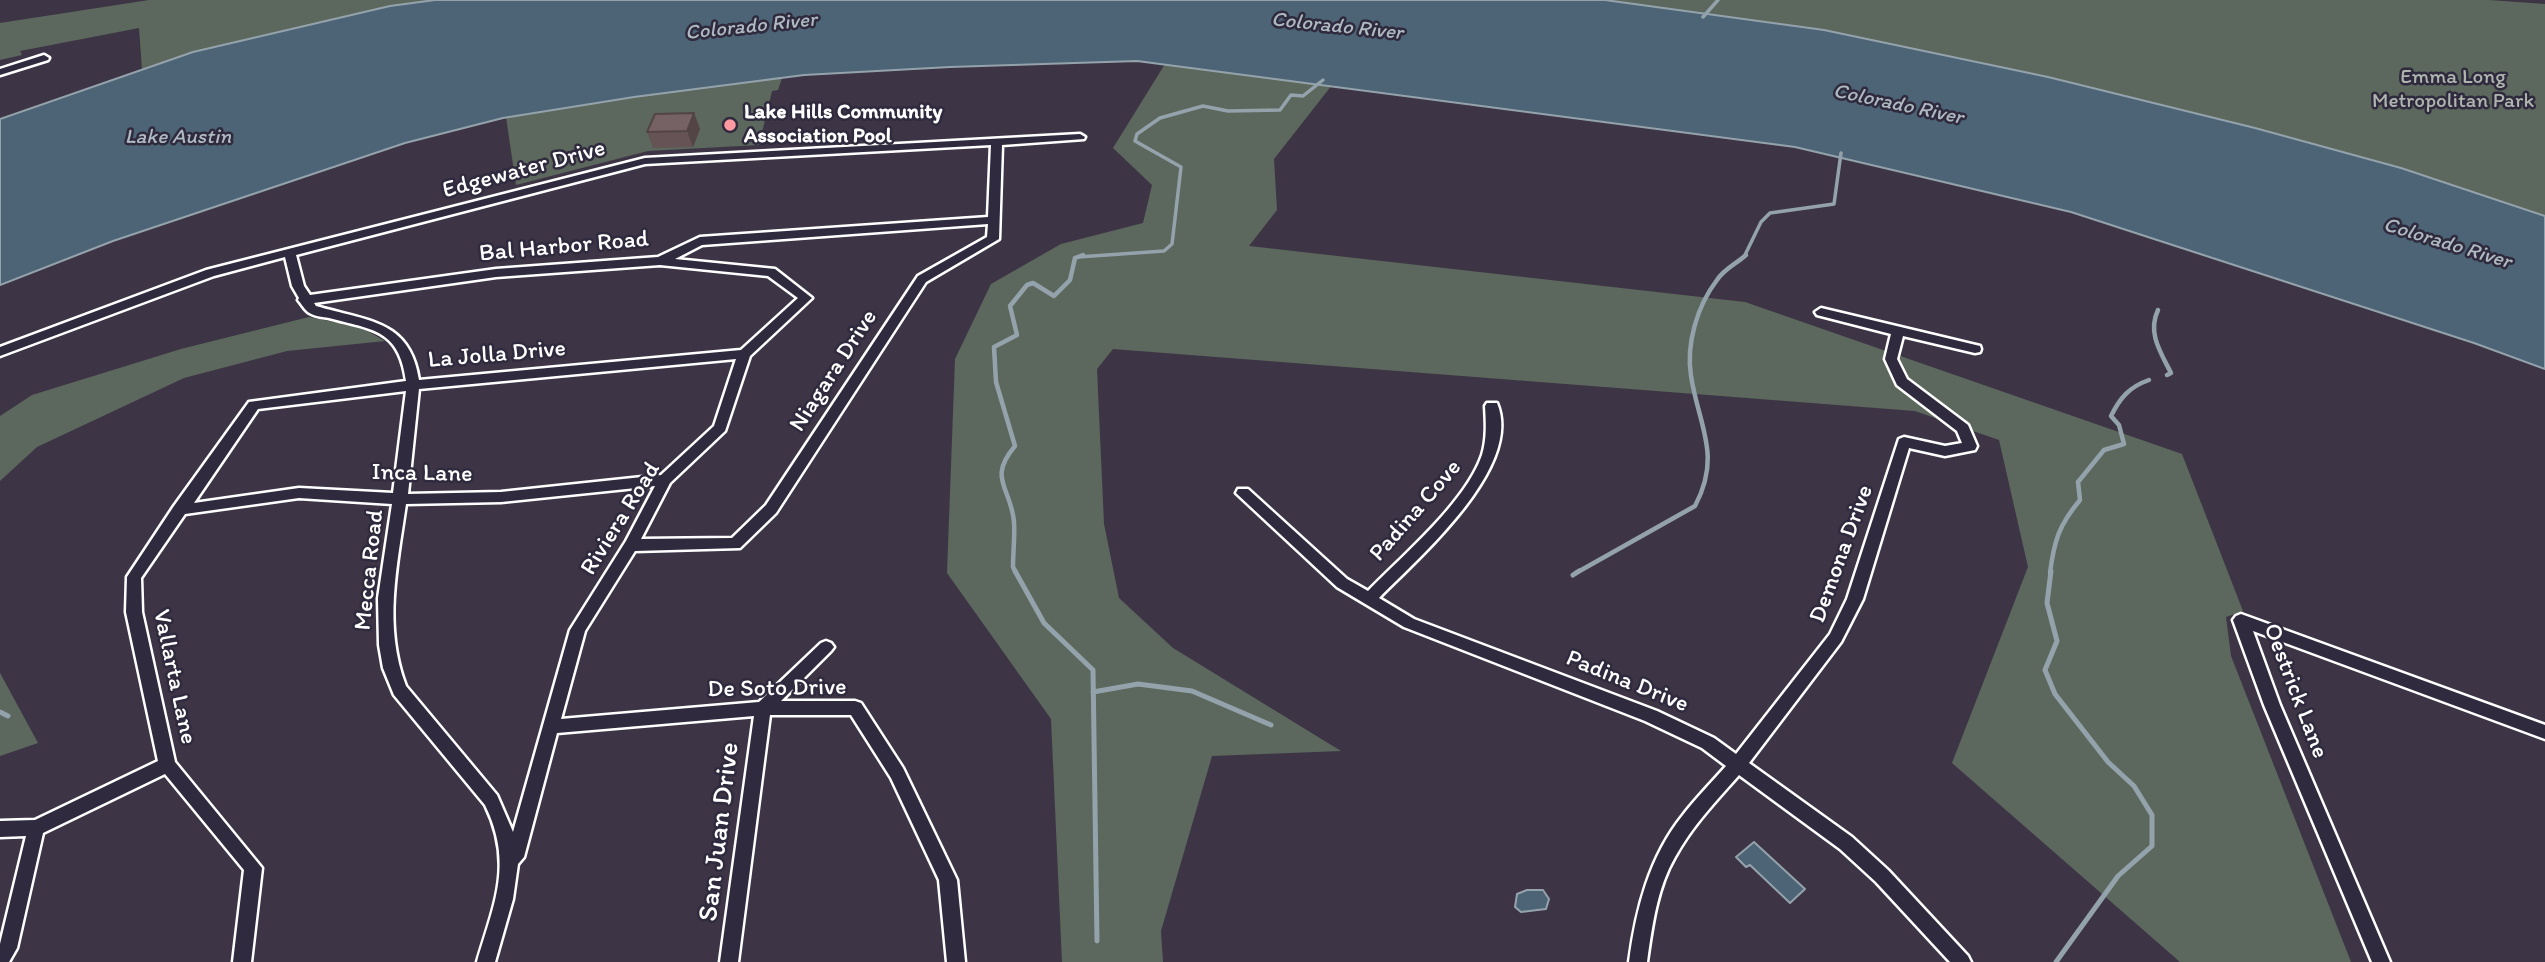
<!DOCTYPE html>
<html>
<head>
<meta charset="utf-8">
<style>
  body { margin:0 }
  canvas { display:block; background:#3d3545 }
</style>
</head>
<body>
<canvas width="2545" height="962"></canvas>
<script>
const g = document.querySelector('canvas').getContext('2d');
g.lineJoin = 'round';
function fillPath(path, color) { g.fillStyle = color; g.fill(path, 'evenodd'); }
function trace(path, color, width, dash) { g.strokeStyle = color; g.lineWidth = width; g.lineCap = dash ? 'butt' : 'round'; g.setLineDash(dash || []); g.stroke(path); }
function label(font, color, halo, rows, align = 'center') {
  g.font = font + ' Itim,sans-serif'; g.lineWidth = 5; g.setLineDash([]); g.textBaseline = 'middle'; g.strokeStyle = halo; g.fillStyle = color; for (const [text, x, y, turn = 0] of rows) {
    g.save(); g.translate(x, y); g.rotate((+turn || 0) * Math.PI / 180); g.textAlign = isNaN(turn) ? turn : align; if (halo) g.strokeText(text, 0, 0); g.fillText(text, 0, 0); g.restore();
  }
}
fillPath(new Path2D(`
  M149,0H435L390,6L193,52L142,69L139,28L20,51L22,55L0,60V23Z
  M1605,0H2489L2545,4V216L2401,168L2255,128L2048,77L1824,30Z
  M1165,64L1332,85L1274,159L1277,210L1249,246L1745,302L2182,454L2243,611L2226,617L2231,656L2351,962H2180L1952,763L2028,567L1999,440L1915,411L1113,349L1097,369L1104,524L1119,598L1173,648L1341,751L1212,756L1161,931L1163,962H1062L1051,719L947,573L955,359L991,284L1061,244L1143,223L1152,185L1113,148Z
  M782,78L778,90L772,91L759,145L648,151L516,185L506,117L634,97Z
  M309,317L360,327L385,341L287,351L184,378L37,447L0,481V416L32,395L181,349Z
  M0,673L38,743L0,756Z`), '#5c685d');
const water = new Path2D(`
  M435,0H1605L1824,30L2048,77L2255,128L2401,168L2545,216V369L2474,343L2071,212L1795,147L1137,61L950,67L804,75L634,97L503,118L405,143L280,185L113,241L0,285V119L193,52L390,6Z
  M1754,842L1805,889L1790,903L1750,865L1746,867L1736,857Z
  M1527,890H1543L1549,899L1546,909L1521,912L1515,907L1517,894Z`);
fillPath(water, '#4c6475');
trace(water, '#94a2ac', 2);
trace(new Path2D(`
  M1703,17L1718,0
  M1078,257L1164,251L1172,244L1181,167L1135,141L1137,134L1160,118L1203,106L1228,111L1280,110L1291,95L1303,96L1323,80
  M1744,257L1761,222L1770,213L1834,204L1841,153`), '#94a2ac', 3.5);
trace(new Path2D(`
  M2158,310C2147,333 2161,353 2171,373L2167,375
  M1016,573L1013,567C1013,552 1015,537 1014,522C1011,487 987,479 1015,446L996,382L994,347L1017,335L1010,306L1027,285L1033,283L1054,296L1070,280L1075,258L1083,255
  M1576,573L1695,506C1722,455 1699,427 1691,376C1686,344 1697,306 1717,280C1724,269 1736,264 1746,255
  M2050,573C2054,541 2059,525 2080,500L2078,482L2104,450L2124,444L2119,425L2111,416C2120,398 2129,387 2149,380`), '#94a2ac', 4.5);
trace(new Path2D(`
  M1015,571L1044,623L1093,670L1097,941
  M2051,571L2047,603L2057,641L2045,670L2055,694L2108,762L2134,786L2152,815V846L2118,876L2056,962
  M1573,575L1579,571
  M1093,692L1138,684L1192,691L1271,725
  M0,712L8,716`), '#94a2ac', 5);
const minor = new Path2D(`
  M44,55L49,58L48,60L0,75V69Z
  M1080,134L1085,137L1084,139L1002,145L999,239L926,282L776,513L740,548L635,551L585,631L561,719L759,702L821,643L826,641L831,643L834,647L831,651L781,701H855L861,703L903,768L957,880L965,962H947L939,880L891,778L851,715H770L738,962H720L754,716L557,733L524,857L518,864L513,899L495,962H477C494,904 514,864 485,805L394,695L383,668L379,645L378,598L392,504L299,498L185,514L141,578L142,612L175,762L262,868L251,962H233L244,870L165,774L43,833L17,948L9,962H0V944L26,836L0,837V821L35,820L158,761L126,612L127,577L174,506L249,402L406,381C399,329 373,330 329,318C323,317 313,316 308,312C304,309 301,303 298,300L299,298L292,286L285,257L214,276L0,356V347L206,270L645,158ZM991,145L988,217L700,237L658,257L496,269L310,295L304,286L296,255L645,164ZM988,224L987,237L918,276L766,505L732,538L641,539L670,483L725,431L750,356L812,298L775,269L675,259L702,245ZM660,265L768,276L798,298L741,350L419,380C410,319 366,321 316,306L314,303L496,277ZM736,359L714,426L661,475L501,492L408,494L419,389ZM406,391L393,493L299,488L194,503L258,409ZM655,486L626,541L570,630L513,832L497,795L406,686C383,626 397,566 406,504L501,502Z
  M1821,308L1980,346L1981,349L1980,352L1975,353L1903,336L1897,359L1907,379L1968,425L1977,446L1975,450L1945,456L1909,448L1863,599L1841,642L1749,763L1852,837L1888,870L1968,956L1971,962H1950L1876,882L1840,849L1739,775C1716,801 1692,826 1675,857C1657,888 1652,927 1647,962H1629C1636,910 1649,857 1683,815C1696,798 1712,782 1726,766L1702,748L1645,721L1404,627L1337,587L1236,493L1238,489H1248L1347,579L1368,591C1403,555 1466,502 1482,455C1487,439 1486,422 1485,406L1487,403H1497C1524,467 1419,557 1379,598L1414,619L1657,711L1714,738L1736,754L1830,634L1847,599L1899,439L1904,437L1945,446L1962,443L1957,431L1897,385L1885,359L1891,334L1817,315L1815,312Z
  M2241,614L2545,725V739L2253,631L2280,705L2390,962H2372L2264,705L2233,620L2236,616Z`);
trace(minor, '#fff', 5);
fillPath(minor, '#2f2a3d');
fillPath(new Path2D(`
  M694,113L700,129L693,147L653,148L647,132Z`), '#655356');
fillPath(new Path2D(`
  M694,113L700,129L693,147L687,131Z`), '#534446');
const building = new Path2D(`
  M694,113L687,131L647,132L655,114Z`);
fillPath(building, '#766164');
trace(building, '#534446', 2);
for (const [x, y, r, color] of [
  [730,125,7,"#ff9aa2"]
]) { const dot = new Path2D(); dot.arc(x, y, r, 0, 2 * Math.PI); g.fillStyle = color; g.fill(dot); trace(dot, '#2f2a3d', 2.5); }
label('italic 21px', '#aeb9c1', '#2f2a3d', [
  ["Colorado River",751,27,-6],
  ["Colorado River",1337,27,6],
  ["Colorado River",1898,105,12],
  ["Lake Austin",178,138],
  ["Colorado River",2447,244,17]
]);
label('21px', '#aeb4ae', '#2f2a3d', [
  ["Emma Long",2453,78],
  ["Metropolitan Park",2453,102]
]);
label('bold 21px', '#fff', '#2f2a3d', [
  ["Lake Hills Community",744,113],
  ["Association Pool",744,137]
], 'left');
label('24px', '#fff', '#2f2a3d', [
  ["Edgewater Drive",524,170,-15],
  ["Bal Harbor Road",564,247,-5],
  ["La Jolla Drive",497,355,-5],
  ["Niagara Drive",834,371,-57],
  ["Inca Lane",422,474,1],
  ["Padina Cove",1416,511,-49],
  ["Riviera Road",621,519,-58],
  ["Demona Drive",1842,554,-70],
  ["Mecca Road",370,570,-84],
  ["Vallarta Lane",174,677,78],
  ["Padina Drive",1627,682,22],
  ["De Soto Drive",777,689,-1],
  ["Oestrick Lane",2295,691,69]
]);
label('28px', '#fff', '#2f2a3d', [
  ["San Juan Drive",720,832,-83]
]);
</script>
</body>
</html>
